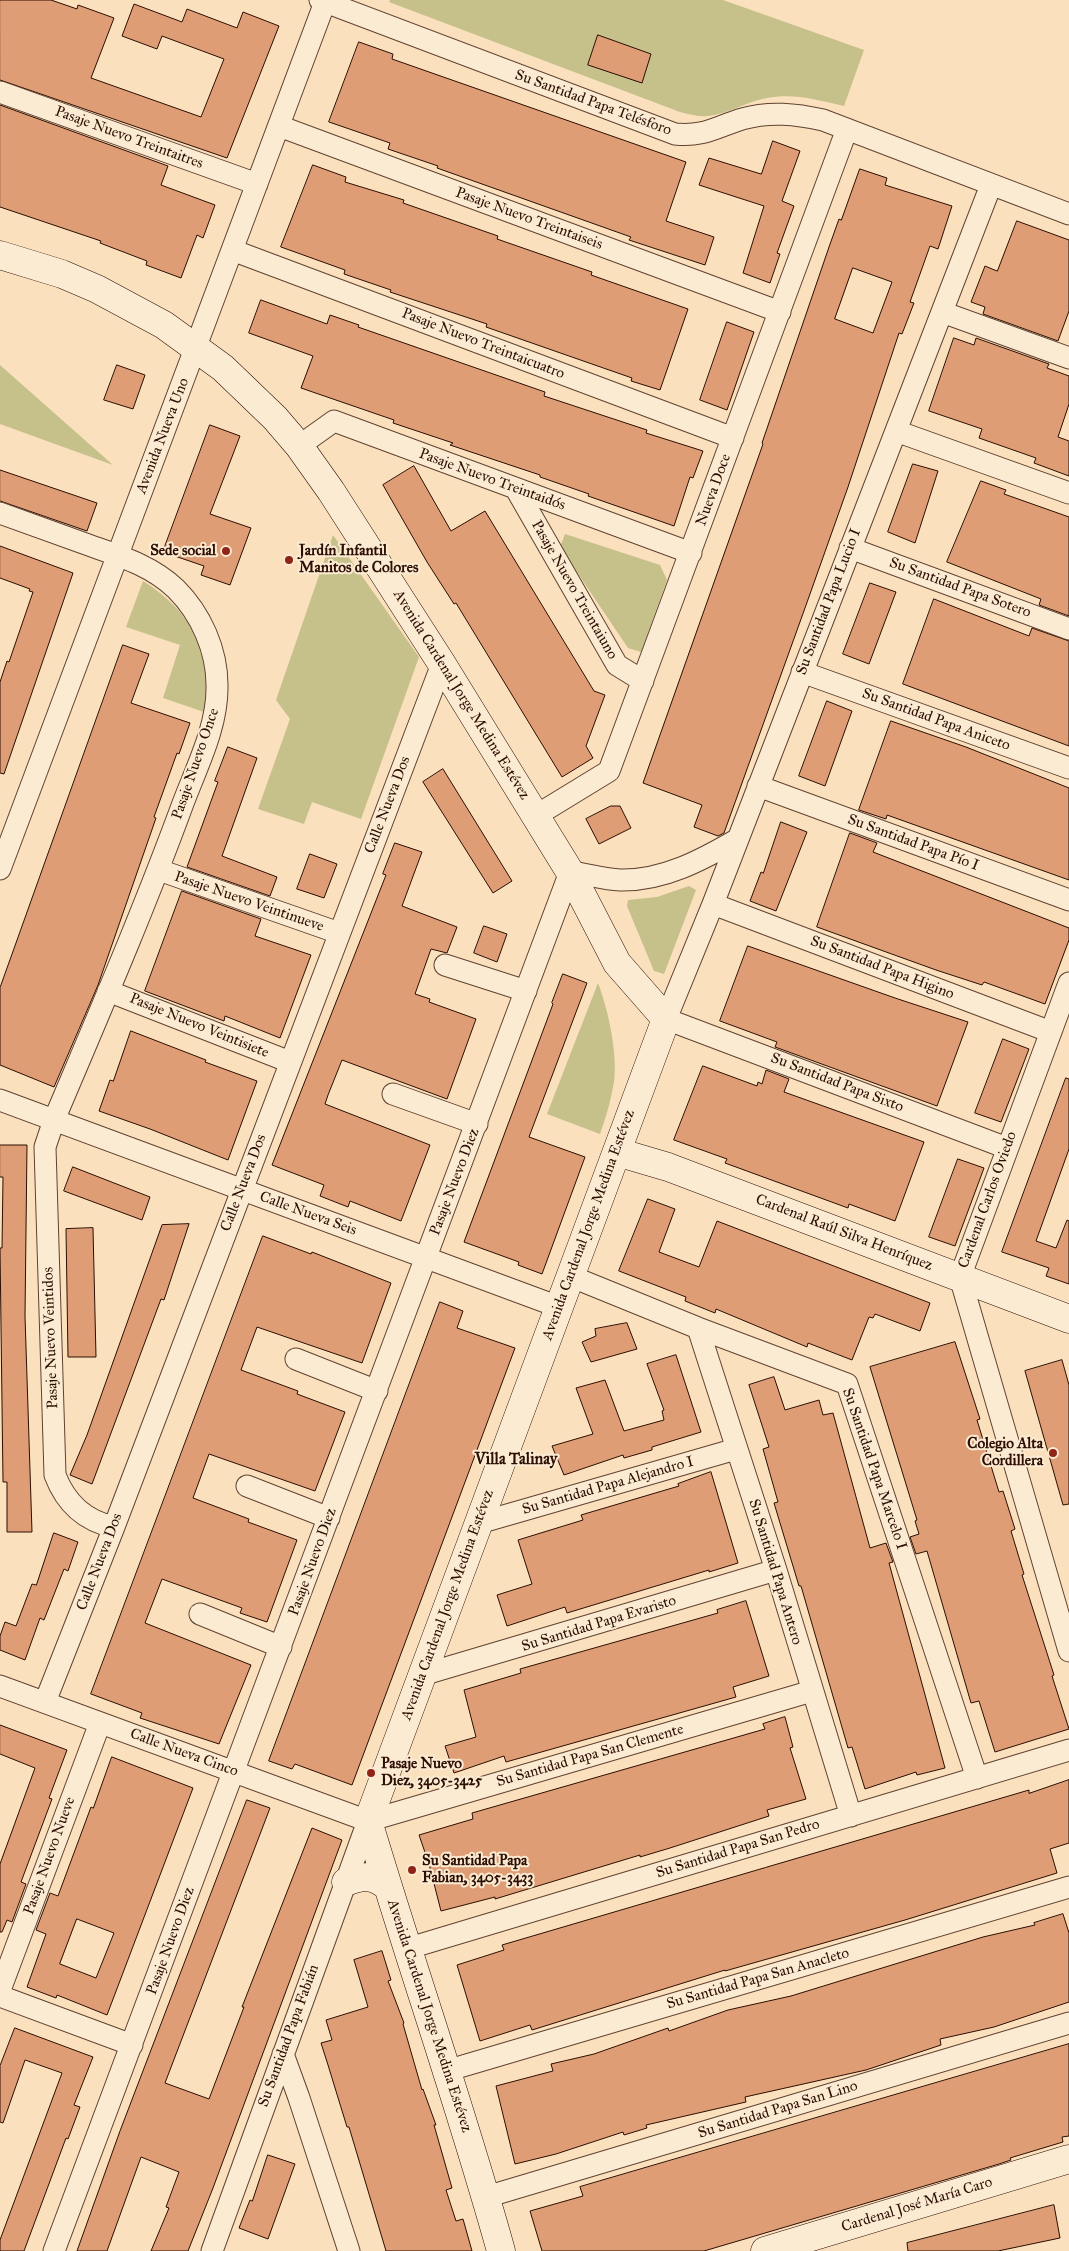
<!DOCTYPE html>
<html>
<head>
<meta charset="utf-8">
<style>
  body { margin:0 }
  canvas { display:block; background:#fae0bc }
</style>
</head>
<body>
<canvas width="1069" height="2251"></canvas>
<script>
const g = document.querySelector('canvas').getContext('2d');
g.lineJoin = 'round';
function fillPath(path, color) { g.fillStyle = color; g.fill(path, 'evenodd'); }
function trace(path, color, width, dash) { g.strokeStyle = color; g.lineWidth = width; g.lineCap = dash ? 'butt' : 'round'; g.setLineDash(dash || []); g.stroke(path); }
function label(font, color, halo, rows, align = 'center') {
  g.font = font + ' "IM FELL Great Primer",serif'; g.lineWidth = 4; g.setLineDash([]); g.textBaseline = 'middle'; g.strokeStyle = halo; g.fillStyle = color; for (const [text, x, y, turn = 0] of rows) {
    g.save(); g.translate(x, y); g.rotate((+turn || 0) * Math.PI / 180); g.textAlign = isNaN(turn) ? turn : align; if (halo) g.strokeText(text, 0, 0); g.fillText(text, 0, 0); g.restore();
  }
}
fillPath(new Path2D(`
  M390,0H723L864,50L844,106C818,100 793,93 767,98C748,101 723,116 707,116C698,117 689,114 680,112L389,2Z
  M0,365L113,465L0,424Z
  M565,534L660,565L667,580L641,652L628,648L560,547Z
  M333,535L419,657L361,819L312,802L304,824L258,809L290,719L276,700Z
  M143,581C193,612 213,654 204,712L163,698L180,645L126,627Z
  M689,886L696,890L664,974L654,971L627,906L628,900L657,897Z
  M598,983C608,1009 618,1054 614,1082C611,1100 606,1117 600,1134L547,1114Z`), '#c6c08b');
const building = new Path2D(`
  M0,0H51L77,9L78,5L114,18L91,78L201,117L224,59L162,36L157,49L122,36L134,4L182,22L187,9L237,28L243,12L279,26L227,158L0,80Z
  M598,35L651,54L642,83L588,65Z
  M359,42L393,54L392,59L686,162L666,221L714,237L705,265L629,240L631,237L437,168L438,166L388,149L390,143L329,122Z
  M0,105L168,166L161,185L215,205L203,238L197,235L181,278L146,265L147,261L100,243L101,241L0,207Z
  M773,141L800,151L782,201L794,206L777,253L780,254L770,283L743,273L764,206L699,185L709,158L761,174Z
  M313,165L346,177L345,182L404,200L403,203L498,236L497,239L592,272L591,275L688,309L660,390L631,381L632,378L486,327L487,324L390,292L391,290L344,274L345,270L281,247Z
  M860,169L887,178L885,185L952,206L938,249L930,246L910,302L914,303L902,334L899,333L848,487L805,608L724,833L718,836L694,827L702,805L643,783L763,444L762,443L829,247L839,219L841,220ZM853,268L892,282L873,333L835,319Z
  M1017,221L1069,240V311L1058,341L983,314L985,307L971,302L985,266L997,271Z
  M261,300L327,324L330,315L359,325L358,327L545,392L544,396L647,430L646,433L703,451L693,478L690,477L674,526L588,496L589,494L540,477V475L450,445L453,443L393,423L394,420L301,388L313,356L249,333Z
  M727,322L754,332L727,410L700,400Z
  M954,338L974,345L976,338L1049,364L1047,368L1069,376V404L1058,437L1069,441V476L1034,463L1036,458L979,438L982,429L929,411Z
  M117,365L145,375L133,409L104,400Z
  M210,425L240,436L210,514L251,528L230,585L201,575L204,566L163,552Z
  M913,464L938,471L915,543L888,532Z
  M414,466L451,531L485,511L594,691L605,695L586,746L593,758L562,777L456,603L454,604L427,562L383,485Z
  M0,470L97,503L87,531L0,501Z
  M981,481L1006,490L1004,494L1069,517V616L1039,605L1041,599L947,562Z
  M0,546L73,573L4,774L0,773V682L7,661L9,662L33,592L29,591L30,589L0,578Z
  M870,583L896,592L869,664L843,654Z
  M934,599L1029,636L1032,628L1069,641V746L903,684Z
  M123,645L149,654L131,703L190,723L179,754L177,753L154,817L156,818L98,985L54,1087L0,1065V988Z
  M827,701L852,711L825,786L799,776Z
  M891,721L966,747L1069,788V880L887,815L886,819L859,810Z
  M228,747L257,758L222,856L277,877L270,896L187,867L218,782L215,781Z
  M443,769L512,881L493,893L423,782Z
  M611,806H620L631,828L599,844L586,819Z
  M781,822L807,832L776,911L750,901L761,872L763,873Z
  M850,833L877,843L873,852L1069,928V940L1045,1004L984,982L982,985L936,970L817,927Z
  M395,843L422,852L402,906L457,927L447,953L431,949L415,994L430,999L429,1002L476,1019L447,1099L342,1060L328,1095L325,1104L430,1145L401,1221L350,1201L348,1207L320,1196L324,1185L272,1165L386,875L383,874Z
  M310,854L337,864L324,898L297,889Z
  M182,891L261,919L255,936L311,955L280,1038L225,1016L224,1021L145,991Z
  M484,926L507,934L497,962L474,953Z
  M748,946L895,998L968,1022L937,1106L775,1047L777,1042L720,1021Z
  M563,974L587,983L529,1137L585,1157L542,1274L518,1265L519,1262L464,1242L553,1004L552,1003Z
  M131,1031L206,1060L205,1062L257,1081L228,1160L150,1129L99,1111L110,1080L113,1081Z
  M1003,1039L1029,1049L1001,1122L975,1113Z
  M703,1066L757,1086L758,1082L762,1084L766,1070L789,1079L784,1092L924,1142L895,1221L849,1204L848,1208L725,1163L727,1159L674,1140Z
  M1066,1078L1069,1079V1149L1036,1241L1056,1248L1067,1220L1069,1221V1284L1046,1276L1049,1268L1002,1252Z
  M0,1145H27L25,1316L32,1532H7V1482H3L0,1248H2L3,1177H0Z
  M958,1159L984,1168L955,1246L929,1237Z
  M73,1167L150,1197L142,1220L64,1191Z
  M648,1199L675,1209L659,1252L699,1267L717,1221L930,1303L920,1331L875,1314L873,1318L869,1317L852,1360L808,1343L807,1347L716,1309L715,1313L685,1301L686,1297L619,1271Z
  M189,1224L164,1300L161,1299L92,1484L70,1475L87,1435L162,1225Z
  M93,1228L96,1357H68L66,1229Z
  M263,1236L311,1254L312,1252L391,1283L362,1363L257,1327L241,1370L298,1391L297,1394L345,1412L315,1491L209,1454L193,1498L249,1519L248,1522L297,1540L267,1622L240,1613L242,1608L162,1579L145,1623L251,1665L219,1744L140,1718L142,1713L91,1694Z
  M440,1302L463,1311L457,1328L515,1348L352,1785L295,1764L292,1769L269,1761Z
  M627,1323L637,1349L591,1362L582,1342L596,1336L595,1329Z
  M955,1342L980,1419L977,1420L999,1492L1003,1491L1015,1529L1011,1531L1024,1574L1022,1575L1054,1675L1052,1676L1069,1729L995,1752L979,1701L971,1703L927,1551L916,1554L910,1537L919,1534L915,1521L917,1520L870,1367Z
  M676,1355L701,1432L652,1447V1450L624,1458L623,1455L564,1475L552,1446L593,1434L576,1388L605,1380L624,1431L664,1420L662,1411L664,1410L647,1364Z
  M1062,1360L1069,1385V1504L1063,1505L1025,1371Z
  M774,1377L785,1410L819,1400L823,1415L833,1413L870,1548L886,1543L893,1562L889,1563L945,1768L917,1775L916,1772L865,1789L852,1747L848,1748L801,1586H799L774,1503L778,1502L763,1449L769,1447L749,1385Z
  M711,1472L738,1563L709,1572V1570L567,1613L565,1607L507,1626L497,1595L532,1584L518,1540L583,1520L581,1515L679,1486L678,1484Z
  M54,1533L78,1542L68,1571L64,1569L44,1620L40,1618L25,1660L0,1650V1636L5,1622L16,1626L32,1584L36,1585Z
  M746,1601L769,1676L733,1687L736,1697L506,1762L504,1756L454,1773L445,1746L476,1737L464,1690L521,1673L520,1669L718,1613L717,1610Z
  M785,1717L793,1747L790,1748L806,1799L767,1810L769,1816L670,1848L640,1857V1855L495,1899V1897L441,1911L429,1864L419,1835L473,1819L472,1813L765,1729L763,1724Z
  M0,1725L67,1750L49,1798L52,1799L21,1882L26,1884L12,1922L7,1920L2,1932H0V1864L35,1768L0,1754Z
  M112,1757L193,1788L107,2015L57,1995L56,1998L27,1987L46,1934L36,1930L50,1893L58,1896L91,1807L93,1808ZM77,1919L114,1933L96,1978L60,1964Z
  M1069,1780V1843L1050,1849L1057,1873L905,1920L725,1971V1970L532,2030L530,2025L480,2041L457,1965L504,1950L502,1945L1029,1790V1793Z
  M247,1800L270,1808L165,2083L209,2099L244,2007H242L312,1828L342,1840L213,2188L188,2251H151L169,2208L166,2207L179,2172L141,2157L107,2251H77L120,2131Z
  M1063,1914L1069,1933V2002L994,2027L940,2039L941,2045L866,2070L745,2097L746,2102L646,2125L647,2128L624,2135L623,2132L556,2154L515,2164L496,2086L553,2071L551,2064L594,2054L668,2028L669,2031L728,2010L791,1996L983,1937L1035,1925L1034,1923Z
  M382,1951L391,1980L388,1981L404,2023L403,2024L422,2090L423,2089L436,2125H434L452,2188L446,2190L456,2221L463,2219L472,2251H386L349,2127H347L328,2065L321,2043L332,2040L326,2020L368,2007L354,1960Z
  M15,2028L93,2057L74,2105L80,2107L68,2139L66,2138L24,2251H0V2240L62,2073L25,2060L3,2123L0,2122V2066Z
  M1069,2044V2136L1062,2137L1063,2142L1010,2158L1011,2160L999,2164L704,2251H542L530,2211L583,2196L580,2187Z
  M268,2155L295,2164L268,2239L239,2228L250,2200L252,2201Z
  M1054,2205L1060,2238L998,2251H908L907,2243Z`);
fillPath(building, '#de9d74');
trace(building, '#2c0e03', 1);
const street = new Path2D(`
  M320,0L675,134C704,137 716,127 742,119C770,111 796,114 823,120L1069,214
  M0,92L257,184
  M279,126L780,312
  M991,185L713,904L666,1019L1007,1148
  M232,250L733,438
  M942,312L1069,358
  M896,431L1069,493
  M299,446L334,421L691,553
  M516,489L617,665L643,681
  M0,513C28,523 56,533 83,543C116,555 150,564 176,589C201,614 217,650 217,685C218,727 196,768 182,806C143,912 98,1016 54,1120L45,1147L55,1475C66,1504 85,1521 114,1527
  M850,548L1069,629
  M802,672L1069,768
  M758,786L1069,900
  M537,815L609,771L847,129
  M0,869L325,2
  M159,870L339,933
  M713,904L1051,1032
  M445,965L526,991
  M1069,983L960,1277L1069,1651
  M108,991L290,1062
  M393,1094L477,1124
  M0,1100L559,1307
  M570,1276L698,1328L847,1384L977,1778
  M698,1328L776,1570L851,1816
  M296,1359L377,1391
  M247,1486L329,1518
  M479,1523L736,1449
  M200,1614L281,1647
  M422,1675L776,1570
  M0,1686L368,1821
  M45,1702L114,1527L442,664
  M368,1821L812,1691
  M406,1949L1069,1750
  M0,1990L100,1723
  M0,1996L132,2045
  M283,2054L299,2098L349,2251
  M446,2071L1069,1887
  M486,2197L1069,2023
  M54,2251L570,872C586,874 604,879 620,880C663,881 702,860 738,839
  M212,2251L368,1821`);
const secondary = new Path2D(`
  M0,255L62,274L97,289L164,325L223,368L275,418L299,446L331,491L442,664L570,872L617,963L666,1019L368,1821C411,1965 461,2107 501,2251
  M617,1152L668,1167L1069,1319
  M346,1882C362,1875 374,1875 388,1887
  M765,2251L1069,2159`);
trace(street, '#604231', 23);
trace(secondary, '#2c0e03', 29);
trace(street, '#fcebd3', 21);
trace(secondary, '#fcebd3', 28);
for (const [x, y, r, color] of [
  [226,551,5,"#8f2418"],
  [289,560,5,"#8f2418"],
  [1053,1453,5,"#8f2418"],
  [371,1773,5,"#8f2418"],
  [412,1870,5,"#8f2418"]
]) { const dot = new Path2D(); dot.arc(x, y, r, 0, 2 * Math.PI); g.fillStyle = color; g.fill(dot); trace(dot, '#fcebd3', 2); }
label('15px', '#2c0e03', '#fcebd3', [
  ["Su Santidad Papa Telésforo",593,103,20],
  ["Pasaje Nuevo Treintaitres",129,138,20],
  ["Pasaje Nuevo Treintaiseis",529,219,20],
  ["Pasaje Nuevo Treintaicuatro",483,344,21],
  ["Avenida Nueva Uno",163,436,-69],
  ["Pasaje Nuevo Treintaidós",492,480,20],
  ["Nueva Doce",714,490,-70],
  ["Su Santidad Papa Sotero",960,588,20],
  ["Pasaje Nuevo Treintaiuno",574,590,60],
  ["Su Santidad Papa Lucio I",829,602,-69],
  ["Avenida Cardenal Jorge Medina Estévez",461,695,58],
  ["Su Santidad Papa Aniceto",936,720,20],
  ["Pasaje Nuevo Once",196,764,-71],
  ["Calle Nueva Dos",388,805,-69],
  ["Su Santidad Papa Pío I",913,843,20],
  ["Pasaje Nuevo Veintinueve",249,902,19],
  ["Su Santidad Papa Higino",882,968,21],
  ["Pasaje Nuevo Veintisiete",199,1026,22],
  ["Su Santidad Papa Sixto",837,1083,21],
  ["Pasaje Nuevo Diez",455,1182,-69],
  ["Calle Nueva Dos",244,1183,-69],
  ["Cardenal Carlos Oviedo",988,1200,-70],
  ["Calle Nueva Seis",308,1214,20],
  ["Avenida Cardenal Jorge Medina Estévez",589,1225,-70],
  ["Cardenal Raúl Silva Henríquez",844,1233,21],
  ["Pasaje Nuevo Veintidos",51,1338,-92],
  ["Su Santidad Papa Marcelo I",874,1469,71],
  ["Su Santidad Papa Alejandro I",608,1486,-16],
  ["Calle Nueva Dos",100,1562,-69],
  ["Pasaje Nuevo Diez",313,1562,-70],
  ["Su Santidad Papa Antero",775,1572,73],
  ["Avenida Cardenal Jorge Medina Estévez",448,1605,-70],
  ["Su Santidad Papa Evaristo",599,1624,-17],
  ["Calle Nueva Cinco",184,1753,20],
  ["Su Santidad Papa San Clemente",590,1756,-16],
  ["Su Santidad Papa San Pedro",738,1849,-17],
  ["Pasaje Nuevo Nueve",50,1856,-70],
  ["Pasaje Nuevo Diez",171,1941,-70],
  ["Su Santidad Papa San Anacleto",758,1979,-16],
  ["Avenida Cardenal Jorge Medina Estévez",429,2016,72],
  ["Su Santidad Papa Fabián",289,2036,-70],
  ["Su Santidad Papa San Lino",778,2110,-17],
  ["Cardenal José María Caro",917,2205,-17]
]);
label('bold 15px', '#2c0e03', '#fcebd3', [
  ["Sede social",216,551,"right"],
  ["Jardín Infantil",299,551],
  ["Manitos de Colores",299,568],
  ["Colegio Alta",1043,1444,"right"],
  ["Cordillera",1043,1461,"right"],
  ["Pasaje Nuevo",381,1764],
  ["Diez, 3405-3425",381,1781],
  ["Su Santidad Papa",422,1861],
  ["Fabian, 3405-3433",422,1878]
], 'left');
label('bold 16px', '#2c0e03', '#fcebd3', [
  ["Villa Talinay",516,1460]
]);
</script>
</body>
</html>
